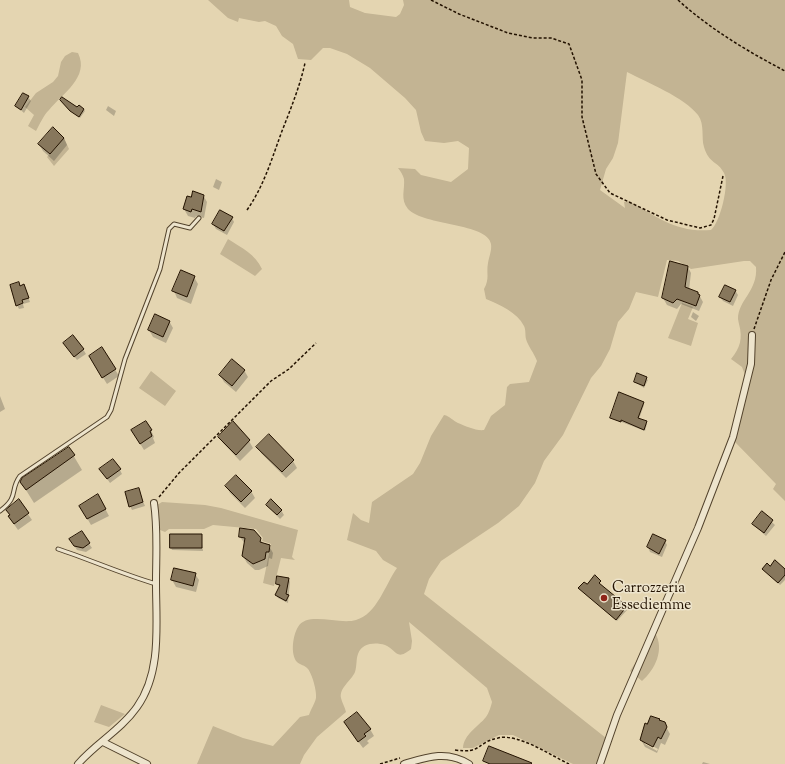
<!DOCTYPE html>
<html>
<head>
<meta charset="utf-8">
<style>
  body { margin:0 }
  canvas { display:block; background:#e4d5b1 }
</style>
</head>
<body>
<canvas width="785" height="764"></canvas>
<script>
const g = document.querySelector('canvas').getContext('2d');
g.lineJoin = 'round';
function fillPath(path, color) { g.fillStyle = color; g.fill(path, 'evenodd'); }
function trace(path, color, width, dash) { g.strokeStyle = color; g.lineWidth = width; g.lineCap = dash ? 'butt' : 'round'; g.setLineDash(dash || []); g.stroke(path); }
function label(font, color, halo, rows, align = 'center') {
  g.font = font + ' "Sorts Mill Goudy",serif'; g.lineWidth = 3; g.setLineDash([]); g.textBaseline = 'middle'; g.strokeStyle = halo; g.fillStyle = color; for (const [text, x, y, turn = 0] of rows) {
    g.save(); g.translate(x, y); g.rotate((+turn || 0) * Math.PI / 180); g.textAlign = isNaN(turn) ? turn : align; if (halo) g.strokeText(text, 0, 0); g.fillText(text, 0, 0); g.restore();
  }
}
fillPath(new Path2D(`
  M208,0H349L350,7L365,13L396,17L400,14L404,5L403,0H785V501L773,489L776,484L734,441L750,360L745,375L742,367L731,359C740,348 743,339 739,324C739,324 738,319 738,319C738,300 758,291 756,267L750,261H744L691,269L678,261L667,260L658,297L636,292L629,309L618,322L610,349L601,366L591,378L563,435L544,461L535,483L519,506L498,523L441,561L429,579L424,594L606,738L598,764H573L513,735H499L473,748H463C464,734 478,727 486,717C489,713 491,706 492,702L487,688L409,622L412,641L411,649C396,662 396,649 385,645C375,642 362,643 358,654C356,659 357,666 355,672C351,681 339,688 341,698C342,703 345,707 346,712L317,737L304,755L300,764H197L213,726L243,738L273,746L300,717L309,715C311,709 315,703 316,698C317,691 312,674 308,669C305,665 300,665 297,662C290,654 293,635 298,627C307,611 339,625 356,620C377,614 385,585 397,568L383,560L376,551L347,540L353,513L361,520L369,523L372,502L413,474L420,463L431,436L444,415C450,416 453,421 458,423C465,426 476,431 484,430L491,416L505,405L507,387L510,384L529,382L537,361C534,353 528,346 526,339C525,335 526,330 524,326C517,312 500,305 486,299L484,289C490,278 486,274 488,263C489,257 492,250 491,244C488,223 424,226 408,209C400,199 405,190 404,179C403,175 401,172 398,168L415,169L421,175L451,182L468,169L469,148L458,141L444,143L425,141L421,132L416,110L405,98L370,68L347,54L330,48H323L311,60L298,59L293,44L282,36L276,26L265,21L259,22L239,18L238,22L228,18ZM627,72C648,83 684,97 698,115C705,125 701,137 704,147C709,164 718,161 724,173C730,183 720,223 711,230C677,233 657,217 629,201L624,202L625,208L600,190L606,169L613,158L618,143Z
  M72,52L78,53C90,77 62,94 49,110C43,116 40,124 36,131L28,126L34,115L25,107L36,93L53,82L58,76L61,62L65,56Z
  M64,138L69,149L54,166L47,157Z
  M228,239C242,248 255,254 262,269L255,276L220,254Z
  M682,303L693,307L688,319L698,323L691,346L668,338Z
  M151,371L176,391L165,406L139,388Z
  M162,502L205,505L221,508L298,530L292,557L295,560L281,558L274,586L263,583L271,544L262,541L263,538L256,529L213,525L204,529H169L165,532L160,530L157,505Z
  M655,633C665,649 655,670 642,681L630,671Z
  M101,705L125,714L109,727L94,722Z`), '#c3b493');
fillPath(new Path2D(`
  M28,97L31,101L24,113L16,106Z
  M62,102L78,109L84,110L85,111L80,118Z
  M108,106L116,111L114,116L106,110Z
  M64,138L67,145L54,161L43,151L39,144Z
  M216,179L222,182L219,190L213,187Z
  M203,195L207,202L204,218L196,216L195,218L188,216L184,209L188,197L191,198Z
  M232,218L234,222L227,235L216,229L213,224Z
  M688,267L691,273L689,290L698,293L703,302L699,311L681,304L677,309L667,305L663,298Z
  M194,277L198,284L191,304L177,298L174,291Z
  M19,283L21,287L24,286L30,302L23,304L24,308L19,309L17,305Z
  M735,290L738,295L733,306L723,301L720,297Z
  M693,312L699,316L696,321L691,317Z
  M169,321L173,328L166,343L153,337L149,330Z
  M67,347L83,349L86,354L77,360Z
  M102,348L119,376L107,384L90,357Z
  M244,370L248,377L236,392L224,382L220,375Z
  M638,375L648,380L644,388L635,382Z
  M0,396L5,409L0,412Z
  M643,403L644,405L639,419L647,424L645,431L611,418Z
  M151,430L154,437L153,438L155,443L144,450L136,437Z
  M269,436L293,461L297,468L286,478L261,453L258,447Z
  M219,437L249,441L253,448L240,461L223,443Z
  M69,448L82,470L34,503L21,482Z
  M120,470L122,474L110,483L103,473Z
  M226,486L251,491L255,498L245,508L230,493Z
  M138,489L145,506L132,510L130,506Z
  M98,495L109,516L91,525L80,506Z
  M19,501L32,520L18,530L9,517Z
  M267,505L281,510L284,515L280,519Z
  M762,513L775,525L766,536L753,524Z
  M241,529L260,538L263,544L269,546L273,553L272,559L269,558L268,566L259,570H255L247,563L243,556L245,544L240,537Z
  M81,532L92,548L86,552L77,550L73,544Z
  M201,535L203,551L172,550L171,548Z
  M665,541L667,545L662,557L650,552L648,547Z
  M764,569L785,570V580L780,585Z
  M195,574L199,580L196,592L176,587L172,580Z
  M289,579L290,582L288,603L278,598L276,595L280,587L277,584Z
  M600,581V584L628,609L617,621L579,588Z
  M659,719L664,723L670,734L665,745L661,743L657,753L645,747L641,740ZM645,742L658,749L657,751L645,744Z
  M349,729H370L374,736L367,741L369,743L363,748Z
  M703,762L710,764H702Z`), '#0003');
const building = new Path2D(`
  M23,93L29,96L21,110L15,106Z
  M62,97L77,107L79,105L84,109L79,117L70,111L60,100Z
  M53,127L64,138L50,154L38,144Z
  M193,191L204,195L201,212L192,209L191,212L183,209L187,196L191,197Z
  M220,210L233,217L224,231L212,224Z
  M670,261L688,266L685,287L698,292V294L700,295L696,306L677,299L673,303L662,298Z
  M181,270L195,276L187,297L172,291Z
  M19,282L20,286L24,284L29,298L22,300L23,303L16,306L10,285Z
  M725,285L736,290L730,302L719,297Z
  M155,314L170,321L163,337L148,330Z
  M73,335L84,349L74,357L63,343Z
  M102,347L116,369L102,378L89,356Z
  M232,359L245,370L232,386L219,375Z
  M637,373L647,377L644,386L634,382Z
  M619,392L644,402L638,418L647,421L644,430L621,420V422L610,418Z
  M146,421L152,430L150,431L152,436L140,444L131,430Z
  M233,421L250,440L236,455L218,437Z
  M269,434L294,460L282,472L256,447Z
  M69,447L75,455L26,490L20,482L22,478Z
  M113,459L121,469L107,479L99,469Z
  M236,475L252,491L241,502L225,486Z
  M139,488L143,502L129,507L125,492Z
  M98,494L106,509L87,519L79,506Z
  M19,499L29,513L14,524L8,516L10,515L6,510Z
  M271,499L282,510L277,515L266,505Z
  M762,511L773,520L764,533L752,524Z
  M240,528L254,530L261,538L260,542L270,545L269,552H266L265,559L253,564L242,556L245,538L239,537Z
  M82,531L90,543L83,548L74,546L69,539Z
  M170,534H202V548H170Z
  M653,534L666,540L659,554L647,547Z
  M775,560L785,569V575L778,583L762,569L767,563L770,566Z
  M174,568L196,573L193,586L171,580Z
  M595,575L601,581L599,583L627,606L616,620L578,588L584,582L587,584Z
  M277,576L289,578L286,594L289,595L286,601L275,595L280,585L276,584Z
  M357,712L371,729L364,734L366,736L358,742L344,722Z
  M651,716L660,719L659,720L665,722L667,727L661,739L658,737L653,747L640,740L645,723L647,724Z
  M489,746L532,763L531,764H490L483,761Z`);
fillPath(building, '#87775c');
trace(building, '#231200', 1);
const lane = new Path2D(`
  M0,511C20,496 9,491 20,476L107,417L111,410L125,359L160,269L169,229L174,224L190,228L199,218
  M58,549C91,560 122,574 156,584`);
const street = new Path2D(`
  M103,742L147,764
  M78,764C96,743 121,730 137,707C162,672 156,624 156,583C156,556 158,529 154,503
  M404,764C427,757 447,750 469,764
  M600,764L617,715L698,528L733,437L751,364L752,335`);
trace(lane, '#53432c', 5);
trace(street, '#53432c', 8);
trace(new Path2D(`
  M431,0L459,14L508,33L533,38H551L569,44L582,80V117L596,174L610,193L667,220L700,228L711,225L714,219L723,176
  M678,0C710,29 747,51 785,71
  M247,210C264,186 272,158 282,131C291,108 300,86 305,63
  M754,329L771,280L785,252
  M159,497L179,473L271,381L289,369L316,343
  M455,750C482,754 477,742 498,738C518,733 550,755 569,764
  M380,764L400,758`), '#231200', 1.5, [3, 2]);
trace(lane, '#ede4cc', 3);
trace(street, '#ede4cc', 6);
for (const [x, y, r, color] of [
  [604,598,4,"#8f2418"]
]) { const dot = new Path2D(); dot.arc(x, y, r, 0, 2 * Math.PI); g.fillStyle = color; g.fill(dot); trace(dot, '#ede4cc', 1.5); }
label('15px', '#231200', '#ede4cc', [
  ["Carrozzeria",612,589],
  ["Essediemme",612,606]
], 'left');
</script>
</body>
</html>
